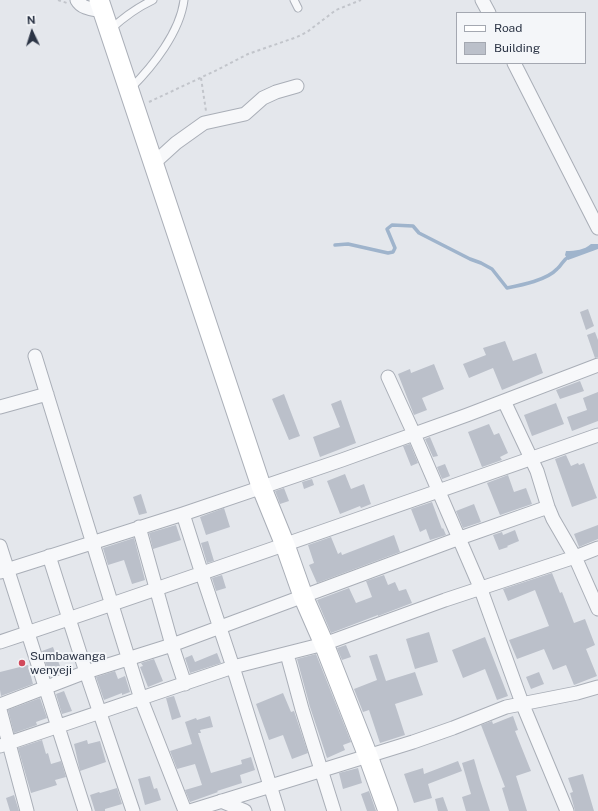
<!DOCTYPE html>
<html>
<head>
<meta charset="utf-8">
<style>
  body { margin:0 }
  #map { position:relative; width:598px; height:811px; overflow:hidden; background:#e4e7ec; font-family:"Public Sans",sans-serif }
  canvas { display:block }
  .legend { position:absolute; left:456px; top:12px; width:130px; height:52px; box-sizing:border-box; background:#f4f6f9; border:1px solid #a4a8b1; margin:0; padding:5px 7px; list-style:none; font-size:12px; color:#2b3445 }
  .legend li { display:flex; align-items:center; gap:8px; height:20px }
  .legend b { width:20px; border:1px solid #a4a8b1 }
  .north { position:absolute; left:12px; top:12px; width:40px; height:40px; -webkit-text-stroke:3px #f4f6f9; paint-order:stroke; rotate:356deg; font-size:11px; font-weight:700; line-height:16px; text-align:center; color:#2b3445 }
  .north::after { content:''; display:block; margin:auto; width:14px; height:18px; background:#2b3445; clip-path:polygon(50% 0,100% 100%,50% 72%,0 100%) }
</style>
</head>
<body>
<div id="map">
<canvas width="598" height="811"></canvas>
<ul class="legend">
<li><b style="height:5px;background:#fff"></b>Road</li>
<li><b style="height:11px;background:#bbc0ca"></b>Building</li>
</ul>
<div class="north">N</div>
</div>
<script>
const g = document.querySelector('canvas').getContext('2d');
g.lineJoin = 'round';
function fillPath(path, color) { g.fillStyle = color; g.fill(path, 'evenodd'); }
function trace(path, color, width, dash) { g.strokeStyle = color; g.lineWidth = width; g.lineCap = dash ? 'butt' : 'round'; g.setLineDash(dash || []); g.stroke(path); }
function label(font, color, halo, rows, align = 'center') {
  g.font = font + ' "Public Sans",sans-serif'; g.lineWidth = 4; g.setLineDash([]); g.textBaseline = 'middle'; g.strokeStyle = halo; g.fillStyle = color; for (const [text, x, y, turn = 0] of rows) {
    g.save(); g.translate(x, y); g.rotate((+turn || 0) * Math.PI / 180); g.textAlign = isNaN(turn) ? turn : align; if (halo) g.strokeText(text, 0, 0); g.fillText(text, 0, 0); g.restore();
  }
}
fillPath(new Path2D(`
  M591,244H598V249L568,260L565,255L566,251C576,251 584,250 591,244Z`), '#9fb4cc');
trace(new Path2D(`
  M335,245L348,244L388,253L393,252L395,248L387,229L392,225L413,226L419,233L470,259L481,263L492,269L507,288C522,285 547,280 557,269C563,264 562,260 570,256`), '#9fb4cc', 3.5);
fillPath(new Path2D(`
  M588,309L594,326L586,330L580,312Z
  M595,332L598,340V357L595,358L587,335Z
  M505,341L513,361L536,353L543,373L502,390L493,368L469,378L463,364L486,355L483,348Z
  M434,364L444,389L422,398L427,410L414,415L398,374L410,369L411,373Z
  M580,381L584,391L560,399L556,390Z
  M598,392V421L572,431L567,417L587,410L583,398Z
  M284,394L300,436L289,440L272,399Z
  M341,400L356,443L320,457L313,437L340,427L331,404Z
  M556,403L564,424L532,436L524,415Z
  M489,424L494,435L499,433L508,453L500,457L502,460L482,467L468,432Z
  M430,437L438,456L433,457L425,439Z
  M410,444L418,463L411,466L403,446Z
  M566,455L571,466L578,463L579,465L584,463L597,498L572,507L555,459Z
  M445,464L450,476L442,479L437,467Z
  M345,474L351,489L364,484L371,504L361,508L360,506L340,514L327,481Z
  M508,475L514,492L526,488L532,504L500,515L487,483Z
  M312,479L314,485L304,489L302,482Z
  M284,488L289,501L280,504L275,491Z
  M141,494L147,513L139,515L133,497Z
  M432,502L442,529L443,528L446,535L430,540L426,529L420,532L411,509Z
  M474,504L481,522L463,528L456,511Z
  M224,508L230,527L206,535L200,517Z
  M176,525L181,540L153,549L149,533Z
  M598,525V539L579,547L574,534Z
  M515,530L519,541L507,546L508,547L499,550L493,535L502,532L503,535Z
  M394,535L400,552L317,583L309,565L314,563L308,545L331,537L338,554L341,552L342,555Z
  M134,538L145,580L132,584L124,560L108,565L103,548Z
  M208,541L214,561L207,563L201,543Z
  M552,573L560,593L562,592L574,623L585,619L595,645L586,649L597,676L574,685L566,665L553,670L544,649L517,659L509,640L549,626L535,590L508,601L503,589Z
  M222,575L226,588L216,591L212,578Z
  M384,575L388,585L395,582L399,591L406,589L412,603L378,616V615L331,633L317,600L349,588L356,603L372,597L366,581Z
  M429,632L438,662L415,669L406,639Z
  M485,637L508,696L497,700L485,669L463,678L452,650Z
  M346,645L351,657L342,660L337,648Z
  M53,647L61,669L49,674L42,651Z
  M217,653L221,663L190,673L185,658L192,655L195,662Z
  M316,654L351,742L343,745L345,750L327,758L310,707L297,659Z
  M377,654L386,681L415,672L423,695L395,704L405,735L380,743L369,710L363,712L354,689L377,680L369,656Z
  M154,659L163,681L148,687L140,667L143,666L141,663Z
  M28,665L33,684L1,696L0,690V672Z
  M115,671L118,679L125,676L130,692L122,695V693L104,700L96,677Z
  M539,672L544,684L531,689L526,677Z
  M64,691L72,711L62,714L56,694Z
  M283,693L291,712L294,711L308,753L292,759L283,735L269,740L256,704Z
  M174,696L181,717L172,720L166,698Z
  M40,698L47,718L36,722L37,725L14,733L8,710Z
  M210,716L213,727L200,730L201,733H198L211,773L242,764L241,760L251,757L255,770L240,775L242,783L217,791L218,792L190,802L185,790L202,785L195,764L177,769L170,751L192,744L185,722L196,718L197,720Z
  M513,716L518,730L515,731L531,771L516,776L527,811H509L502,788L505,787L481,725L492,721L493,724Z
  M42,740L46,754L48,753L51,764L61,761L66,777L55,780L57,785L31,793L18,748Z
  M87,740L88,744L100,741L106,762L80,771L74,744Z
  M474,759L480,780L490,811H466L462,797L471,794L462,763Z
  M458,761L462,771L428,784L432,798L414,803L404,774L423,768L424,774Z
  M358,768L362,783L343,789L339,773Z
  M583,774L594,811H575L574,807L570,793L573,792L568,778Z
  M150,776L154,789L157,788L161,800L145,805L138,779Z
  M117,788L122,804L105,809V811H95L90,795L99,792L100,793Z
  M369,791L376,811H367L361,794Z
  M14,795L19,811H10L6,798Z
  M443,797L448,811H438L435,799Z`), '#bbc0ca');
const lane = new Path2D(`
  M294,0L298,8
  M111,29C125,16 136,8 153,0
  M131,88C153,66 180,32 184,0`);
const street = new Path2D(`
  M77,0C82,9 93,9 103,11
  M482,0L489,13
  M514,63L598,228
  M154,163L176,143L204,123L245,114L263,98L276,92L297,86
  M35,356L141,699L185,811
  M388,377L414,434L480,587L522,703L567,811
  M504,401L537,471L548,507L553,519L575,557L598,609
  M0,407L47,394
  M183,514L202,574L233,667L278,811
  M139,527L172,645L185,684
  M0,546L85,811
  M49,556L86,672L133,811
  M0,572L183,514L342,460L467,415L598,365
  M0,642C200,575 399,505 598,435
  M287,654L302,709L334,811
  M0,705L86,672L172,645L460,538L548,507
  M0,710L27,811
  M0,746L233,667L324,644L445,600L575,557L598,548
  M221,801L245,811
  M190,811L413,742L453,728L506,707L577,693L598,687`);
const secondary = new Path2D(`
  M99,0L261,486L285,545L303,596L324,644L368,756L388,811`);
trace(lane, '#a9aeb7', 9);
trace(street, '#a9aeb7', 15);
trace(secondary, '#a9aeb7', 21);
trace(new Path2D(`
  M58,0L67,3
  M201,78L206,111
  M149,102L217,70L248,54L297,37L307,32L336,10L361,0`), '#c2c5cb', 2, [3, 3]);
trace(lane, '#f7f8fa', 7);
trace(street, '#f7f8fa', 13);
trace(secondary, '#fff', 19);
for (const [x, y, r, color] of [
  [22,663,4,"#d1495b"]
]) { const dot = new Path2D(); dot.arc(x, y, r, 0, 2 * Math.PI); g.fillStyle = color; g.fill(dot); trace(dot, '#f4f6f9', 1.5); }
label('12px', '#2b3445', '#f4f6f9', [
  ["Sumbawanga",30,656],
  ["wenyeji",30,670]
], 'left');
</script>
</body>
</html>
